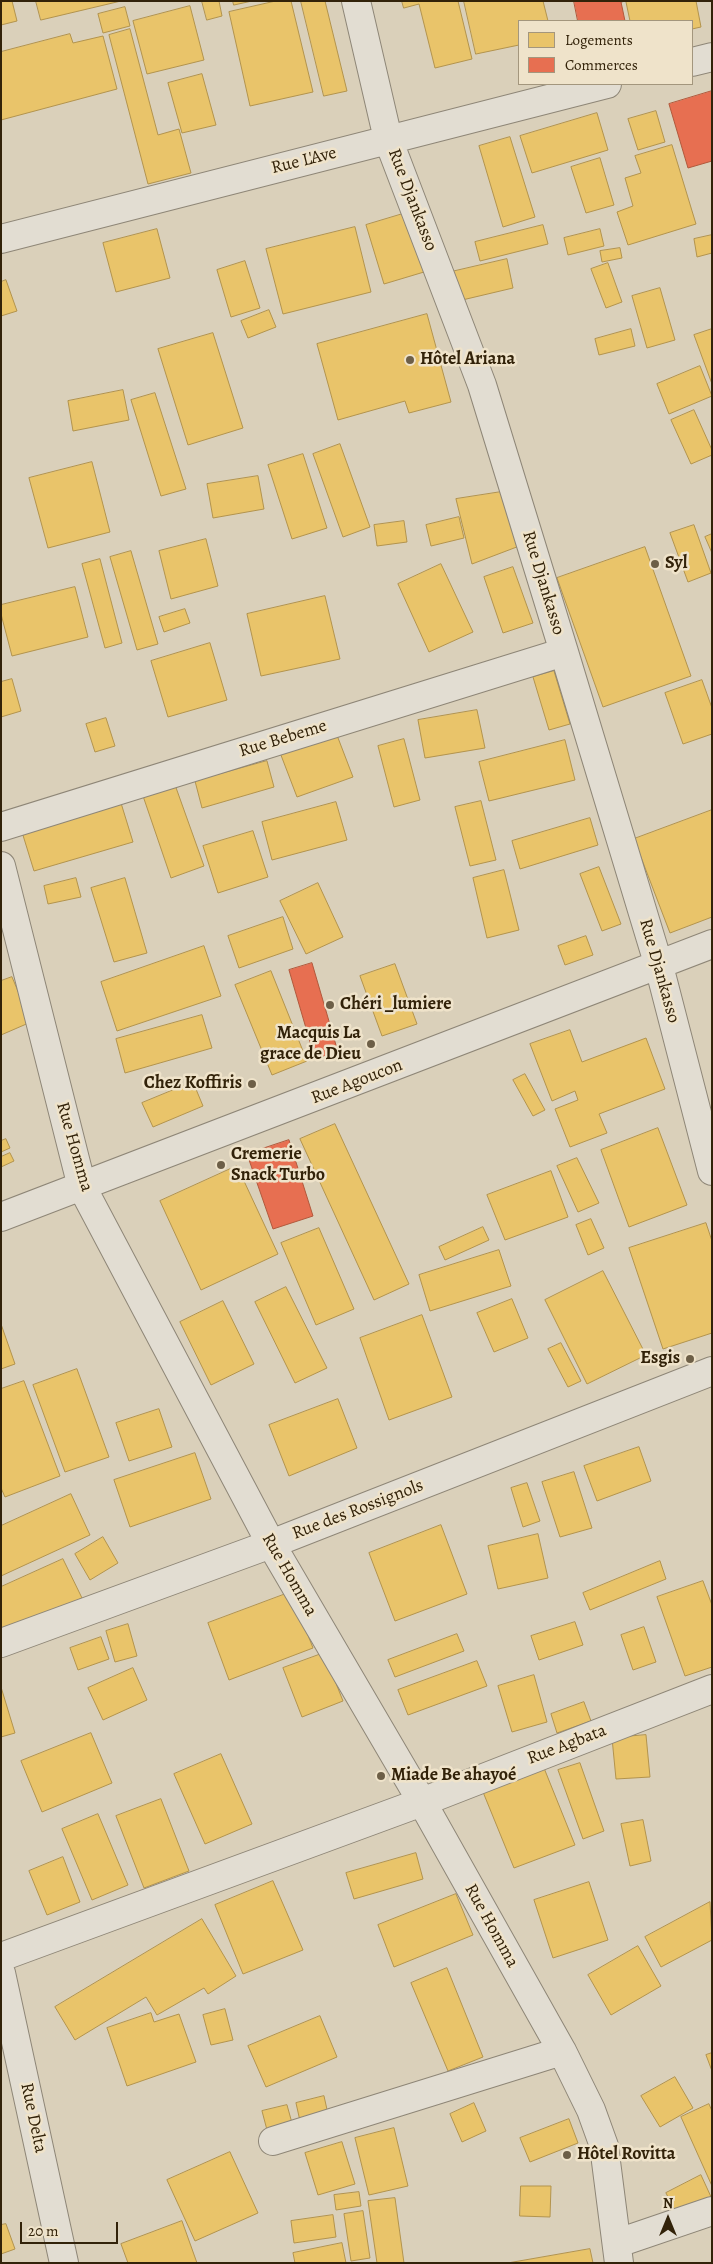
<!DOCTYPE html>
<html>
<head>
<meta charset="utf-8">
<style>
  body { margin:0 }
  #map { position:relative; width:713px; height:2264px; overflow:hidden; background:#dad0ba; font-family:Alegreya,serif }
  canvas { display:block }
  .frame { position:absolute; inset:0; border:2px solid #322209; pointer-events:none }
  .legend { position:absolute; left:518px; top:20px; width:175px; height:65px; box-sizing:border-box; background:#efe3ca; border:1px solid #a3967d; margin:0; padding:6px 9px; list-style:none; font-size:15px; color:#322209 }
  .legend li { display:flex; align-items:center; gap:10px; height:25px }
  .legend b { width:25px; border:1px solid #a3967d }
  .north { position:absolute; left:643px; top:2194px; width:50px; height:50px; -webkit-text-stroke:4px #efe3ca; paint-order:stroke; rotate:0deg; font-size:14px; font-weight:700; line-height:20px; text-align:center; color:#322209 }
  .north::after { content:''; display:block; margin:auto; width:18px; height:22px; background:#322209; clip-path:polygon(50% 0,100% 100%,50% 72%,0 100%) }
  .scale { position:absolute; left:20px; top:2222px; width:98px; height:22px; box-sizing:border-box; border:2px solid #322209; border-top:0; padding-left:6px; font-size:15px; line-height:18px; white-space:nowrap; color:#322209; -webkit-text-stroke:4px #efe3ca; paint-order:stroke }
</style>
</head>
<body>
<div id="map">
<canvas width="713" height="2264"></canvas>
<div class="frame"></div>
<ul class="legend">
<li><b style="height:14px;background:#e9c46a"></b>Logements</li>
<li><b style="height:14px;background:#e76f51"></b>Commerces</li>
</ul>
<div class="north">N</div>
<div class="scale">20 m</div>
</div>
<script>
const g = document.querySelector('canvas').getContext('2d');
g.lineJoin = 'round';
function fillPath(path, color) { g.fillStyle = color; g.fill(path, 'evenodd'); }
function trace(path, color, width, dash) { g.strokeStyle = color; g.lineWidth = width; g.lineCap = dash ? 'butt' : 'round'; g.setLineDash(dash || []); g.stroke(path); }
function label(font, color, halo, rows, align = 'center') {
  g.font = font + ' Alegreya,serif'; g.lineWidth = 5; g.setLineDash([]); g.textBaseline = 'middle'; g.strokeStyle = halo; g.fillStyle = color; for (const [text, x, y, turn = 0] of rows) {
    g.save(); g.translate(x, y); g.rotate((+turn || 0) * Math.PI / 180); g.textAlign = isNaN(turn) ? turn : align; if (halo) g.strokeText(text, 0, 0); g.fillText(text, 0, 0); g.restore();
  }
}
const homes = new Path2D(`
  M1,1H12L17,21L1,25Z
  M36,1H121L41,20Z
  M202,1H219L222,16L207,20Z
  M233,1H252L234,5Z
  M276,1H291L313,92L250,106L229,12Z
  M301,1H325L347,91L324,96Z
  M402,1H458L472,59L435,68L419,4L404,8Z
  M464,1H543L548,21H519V45L476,54Z
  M631,1H696L701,27L692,29V21H630L626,2Z
  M190,6L204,60L147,74L133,21Z
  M125,7L130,26L103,33L98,14Z
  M130,29L158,135L179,129L191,173L148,184L109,35Z
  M70,34L73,43L103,36L117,89L1,120V52Z
  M202,74L216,125L182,133L168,83Z
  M656,111L665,142L638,150L628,119Z
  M597,113L608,150L532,173L520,136Z
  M510,137L535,217L503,227L479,146Z
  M672,145L696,224L628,245L617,212L633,206L625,178L641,173L635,156Z
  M600,158L614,205L586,213L571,167Z
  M406,213L424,272L384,284L366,225Z
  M543,225L548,244L480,261L475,242Z
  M355,227L371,292L283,314L266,249Z
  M157,229L170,278L116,292L103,243Z
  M600,229L604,246L568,255L564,238Z
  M712,235V253L697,257L694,239Z
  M620,248L622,258L602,262L600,251Z
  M507,259L513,288L458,301L451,272Z
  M245,261L260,308L231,317L217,270Z
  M608,263L622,302L606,308L591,269Z
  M6,280L17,311L1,316V282Z
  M660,288L675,340L647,348L632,296Z
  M269,310L276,327L248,338L241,321Z
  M427,314L451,402L409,413L405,401L338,420L317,344Z
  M631,329L635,346L599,355L595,339Z
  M712,329V384L694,335Z
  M213,333L243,428L188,445L158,349Z
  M700,366L712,396L669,414L657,384Z
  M123,390L129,420L73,431L68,401Z
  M155,393L186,489L161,496L131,400Z
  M694,410L712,450V455L691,464L671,420Z
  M340,444L370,527L343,537L313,454Z
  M303,454L327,528L292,539L268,465Z
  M92,462L110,532L48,548L29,478Z
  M258,476L264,509L213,518L207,484Z
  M501,492L522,545L472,564L456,499Z
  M459,517L464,538L431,546L426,525Z
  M404,521L407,542L377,546L374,525Z
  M694,525L711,573L688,582L670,533Z
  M712,534V553L705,537Z
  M206,539L218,586L171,599L159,551Z
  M645,547L691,676L603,707L557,578Z
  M131,551L158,644L137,650L110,557Z
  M100,559L122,643L105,648L82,564Z
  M441,564L473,632L429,652L398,584Z
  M513,567L533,623L503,633L484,577Z
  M75,587L88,637L12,656L1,614V605Z
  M325,596L340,659L261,676L247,614Z
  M185,609L190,623L164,632L159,617Z
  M210,643L227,700L168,717L151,661Z
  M554,671L570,724L549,730L533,677Z
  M12,679L21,711L1,717V682Z
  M702,680L712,708V734L683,744L665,693Z
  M477,710L485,748L425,758L418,720Z
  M106,718L115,746L95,752L86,724Z
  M335,730L353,777L297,797L279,750Z
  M404,739L420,800L394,807L378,746Z
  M565,740L575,780L489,801L479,762Z
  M267,761L274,787L202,808L195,781Z
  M174,782L204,866L171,878L142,793Z
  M481,801L496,860L470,866L455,807Z
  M336,802L347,840L272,860L262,822Z
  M121,803L133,842L34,871L22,832Z
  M712,810V917L670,933L634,839Z
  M590,818L598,845L520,869L512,841Z
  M253,831L268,877L218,893L203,846Z
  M599,867L621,924L602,931L580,874Z
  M504,870L519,930L487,938L473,878Z
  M76,878L81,897L48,904L44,886Z
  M125,878L147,953L114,962L91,888Z
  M318,883L343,937L306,954L280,901Z
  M283,917L293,949L239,968L228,936Z
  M586,936L593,955L565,965L558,946Z
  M204,946L221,996L117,1031L101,982Z
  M395,964L417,1024L382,1036L360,976Z
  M271,971L307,1061L272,1075L235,985Z
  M12,977L31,1022L1,1035V981Z
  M202,1015L212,1048L125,1073L116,1039Z
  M570,1030L582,1062L646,1038L665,1089L599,1114L607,1133L570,1147L555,1109L578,1100L575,1091L552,1101L530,1044Z
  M525,1074L545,1110L533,1116L513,1080Z
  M193,1082L203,1106L153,1127L142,1103Z
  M335,1124L409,1284L374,1300L300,1139Z
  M658,1128L687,1205L629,1227L601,1150Z
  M6,1139L10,1148L1,1152V1141Z
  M10,1153L14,1161L1,1167V1157Z
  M577,1158L599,1203L578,1212L557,1166Z
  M237,1166L278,1254L201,1290L160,1201Z
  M551,1171L568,1217L505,1240L487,1195Z
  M591,1219L604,1248L588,1255L576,1225Z
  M706,1223L712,1241V1333L663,1349L629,1248Z
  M483,1227L489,1240L445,1260L439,1247Z
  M319,1228L354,1309L316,1325L281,1243Z
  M499,1250L511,1286L430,1311L419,1275Z
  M603,1271L646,1355L587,1384L545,1300Z
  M286,1287L327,1368L295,1383L255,1302Z
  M512,1299L528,1338L494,1352L477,1313Z
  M223,1301L254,1364L211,1385L180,1322Z
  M422,1315L452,1397L389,1420L360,1338Z
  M1,1324L15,1364L1,1369Z
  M561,1343L581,1381L568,1387L548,1349Z
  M77,1369L109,1457L65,1472L33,1385Z
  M24,1381L60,1476L5,1497L1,1488V1389Z
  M338,1399L357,1448L289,1476L269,1425Z
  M159,1409L172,1447L129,1461L116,1423Z
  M639,1447L651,1481L597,1501L584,1466Z
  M195,1453L211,1499L130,1527L114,1480Z
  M574,1472L592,1528L560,1537L542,1482Z
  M527,1483L540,1521L523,1527L511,1488Z
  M71,1494L90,1535L1,1576V1526Z
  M441,1525L467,1594L395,1621L369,1553Z
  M538,1534L548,1578L498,1589L488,1546Z
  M103,1537L118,1563L90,1580L75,1554Z
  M63,1559L82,1598L1,1635V1587Z
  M660,1561L666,1579L590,1610L583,1593Z
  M703,1581L712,1605V1667L685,1676L657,1597Z
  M291,1592L313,1648L229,1680L208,1623Z
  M575,1622L583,1645L539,1660L531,1636Z
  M128,1624L137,1656L115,1662L106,1631Z
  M644,1627L656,1662L633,1670L621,1635Z
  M457,1634L464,1651L395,1677L388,1660Z
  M101,1637L109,1659L78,1670L70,1648Z
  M324,1653L343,1701L302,1717L283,1668Z
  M477,1661L487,1686L408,1715L398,1690Z
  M133,1668L147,1700L103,1720L88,1688Z
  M534,1675L547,1722L512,1732L498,1686Z
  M1,1687L15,1733L1,1737Z
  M584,1702L591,1721L557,1733L551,1714Z
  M91,1733L112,1783L42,1812L21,1761Z
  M646,1735L650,1777L616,1779L612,1738Z
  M221,1754L252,1824L205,1844L174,1774Z
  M580,1763L604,1831L583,1839L558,1770Z
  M544,1768L575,1845L514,1868L483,1792Z
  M161,1799L189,1871L144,1888L116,1816Z
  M98,1814L128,1885L92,1900L62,1829Z
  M643,1820L651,1861L630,1866L621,1824Z
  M416,1853L423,1879L354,1899L346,1873Z
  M63,1857L80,1902L47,1915L29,1871Z
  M273,1881L303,1950L243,1974L215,1905Z
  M589,1882L608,1940L553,1958L534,1900Z
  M456,1894L473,1935L394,1967L378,1925Z
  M710,1902L712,1940L661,1967L645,1937Z
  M202,1919L236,1976L208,1994L204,1988L157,2015L146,1997L75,2040L55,2007Z
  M638,1946L661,1986L611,2015L588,1975Z
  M447,1968L483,2057L448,2071L411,1983Z
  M225,2009L233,2040L211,2045L203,2015Z
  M151,2013L154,2022L179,2014L196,2062L127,2086L107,2028Z
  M320,2016L337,2057L266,2087L248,2046Z
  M712,2053V2071L706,2055Z
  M675,2077L693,2108L660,2127L641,2096Z
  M324,2096L328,2114L300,2121L296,2103Z
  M474,2103L486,2131L462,2142L450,2114Z
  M709,2104L712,2111V2186L681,2117Z
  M287,2105L292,2123L267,2130L262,2111Z
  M569,2119L578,2143L530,2162L520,2138Z
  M394,2128L408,2186L369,2195L355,2138Z
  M342,2142L355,2184L318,2195L305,2153Z
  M230,2152L258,2213L195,2241L167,2180Z
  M701,2175L712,2199L678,2217L666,2193Z
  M521,2186H551L550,2217L520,2216Z
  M359,2192L361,2206L336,2210L334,2195Z
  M395,2198L404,2263H377L368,2201Z
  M363,2211L370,2258L351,2261L344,2214Z
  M333,2215L336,2237L294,2243L291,2221Z
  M182,2221L197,2263H128L121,2244Z
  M6,2224L15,2249L1,2254V2225Z
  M342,2243L346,2263H295L293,2253Z
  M590,2249L593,2263H508Z`);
fillPath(homes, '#e9c46a');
trace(homes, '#b2934d', 1);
const shops = new Path2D(`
  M574,1H626L621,2L625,21H578Z
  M712,91V161L688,168L669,104Z
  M312,963L338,1052L315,1059L289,970Z
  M289,1140L313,1216L273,1229L247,1154Z`);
fillPath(shops, '#e76f51');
trace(shops, '#b1583b', 1);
const minor = new Path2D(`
  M356,1L388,139L482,385L564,652L659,966L712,1171
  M692,62L712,57
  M1,239L607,84
  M1,827L564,652
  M1,866L82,1187L271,1544L422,1802L562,2051L591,2110L604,2146L619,2263
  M1,1217L712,944
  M1,1643L271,1544L712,1371
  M1,1957L422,1802L712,1689
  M1,1973L64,2263
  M273,2141L562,2051
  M618,2243L712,2211`);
trace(minor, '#8e8677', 30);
trace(minor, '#e2ddd2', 28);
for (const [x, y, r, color] of [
  [410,360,5,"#6d5f47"],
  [655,564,5,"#6d5f47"],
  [330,1005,5,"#6d5f47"],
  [371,1044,5,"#6d5f47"],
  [252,1084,5,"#6d5f47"],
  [221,1165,5,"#6d5f47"],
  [690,1359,5,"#6d5f47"],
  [381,1776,5,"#6d5f47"],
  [567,2155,5,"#6d5f47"]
]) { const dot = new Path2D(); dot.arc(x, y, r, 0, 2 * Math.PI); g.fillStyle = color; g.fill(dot); trace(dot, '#efe3ca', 2); }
label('18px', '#322209', '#efe3ca', [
  ["Rue L'Ave",304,161,-14],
  ["Rue Djankasso",412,200,69],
  ["Rue Djankasso",543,583,73],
  ["Rue Bebeme",283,739,-17],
  ["Rue Djankasso",659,971,74],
  ["Rue Agoucon",357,1082,-21],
  ["Rue Homma",74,1147,74],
  ["Rue des Rossignols",358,1510,-21],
  ["Rue Homma",289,1575,60],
  ["Rue Agbata",567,1745,-21],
  ["Rue Homma",491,1926,61],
  ["Rue Delta",33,2118,78]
]);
label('bold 18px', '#322209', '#efe3ca', [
  ["Hôtel Ariana",420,360],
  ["Syl",665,564],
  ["Chéri _lumiere",340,1005],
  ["Macquis La",361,1034,"right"],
  ["grace de Dieu",361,1055,"right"],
  ["Chez Koffiris",242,1084,"right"],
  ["Cremerie",231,1155],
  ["Snack Turbo",231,1176],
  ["Esgis",680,1359,"right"],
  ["Miade Be ahayoé",391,1776],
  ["Hôtel Rovitta",577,2155]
], 'left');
</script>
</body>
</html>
